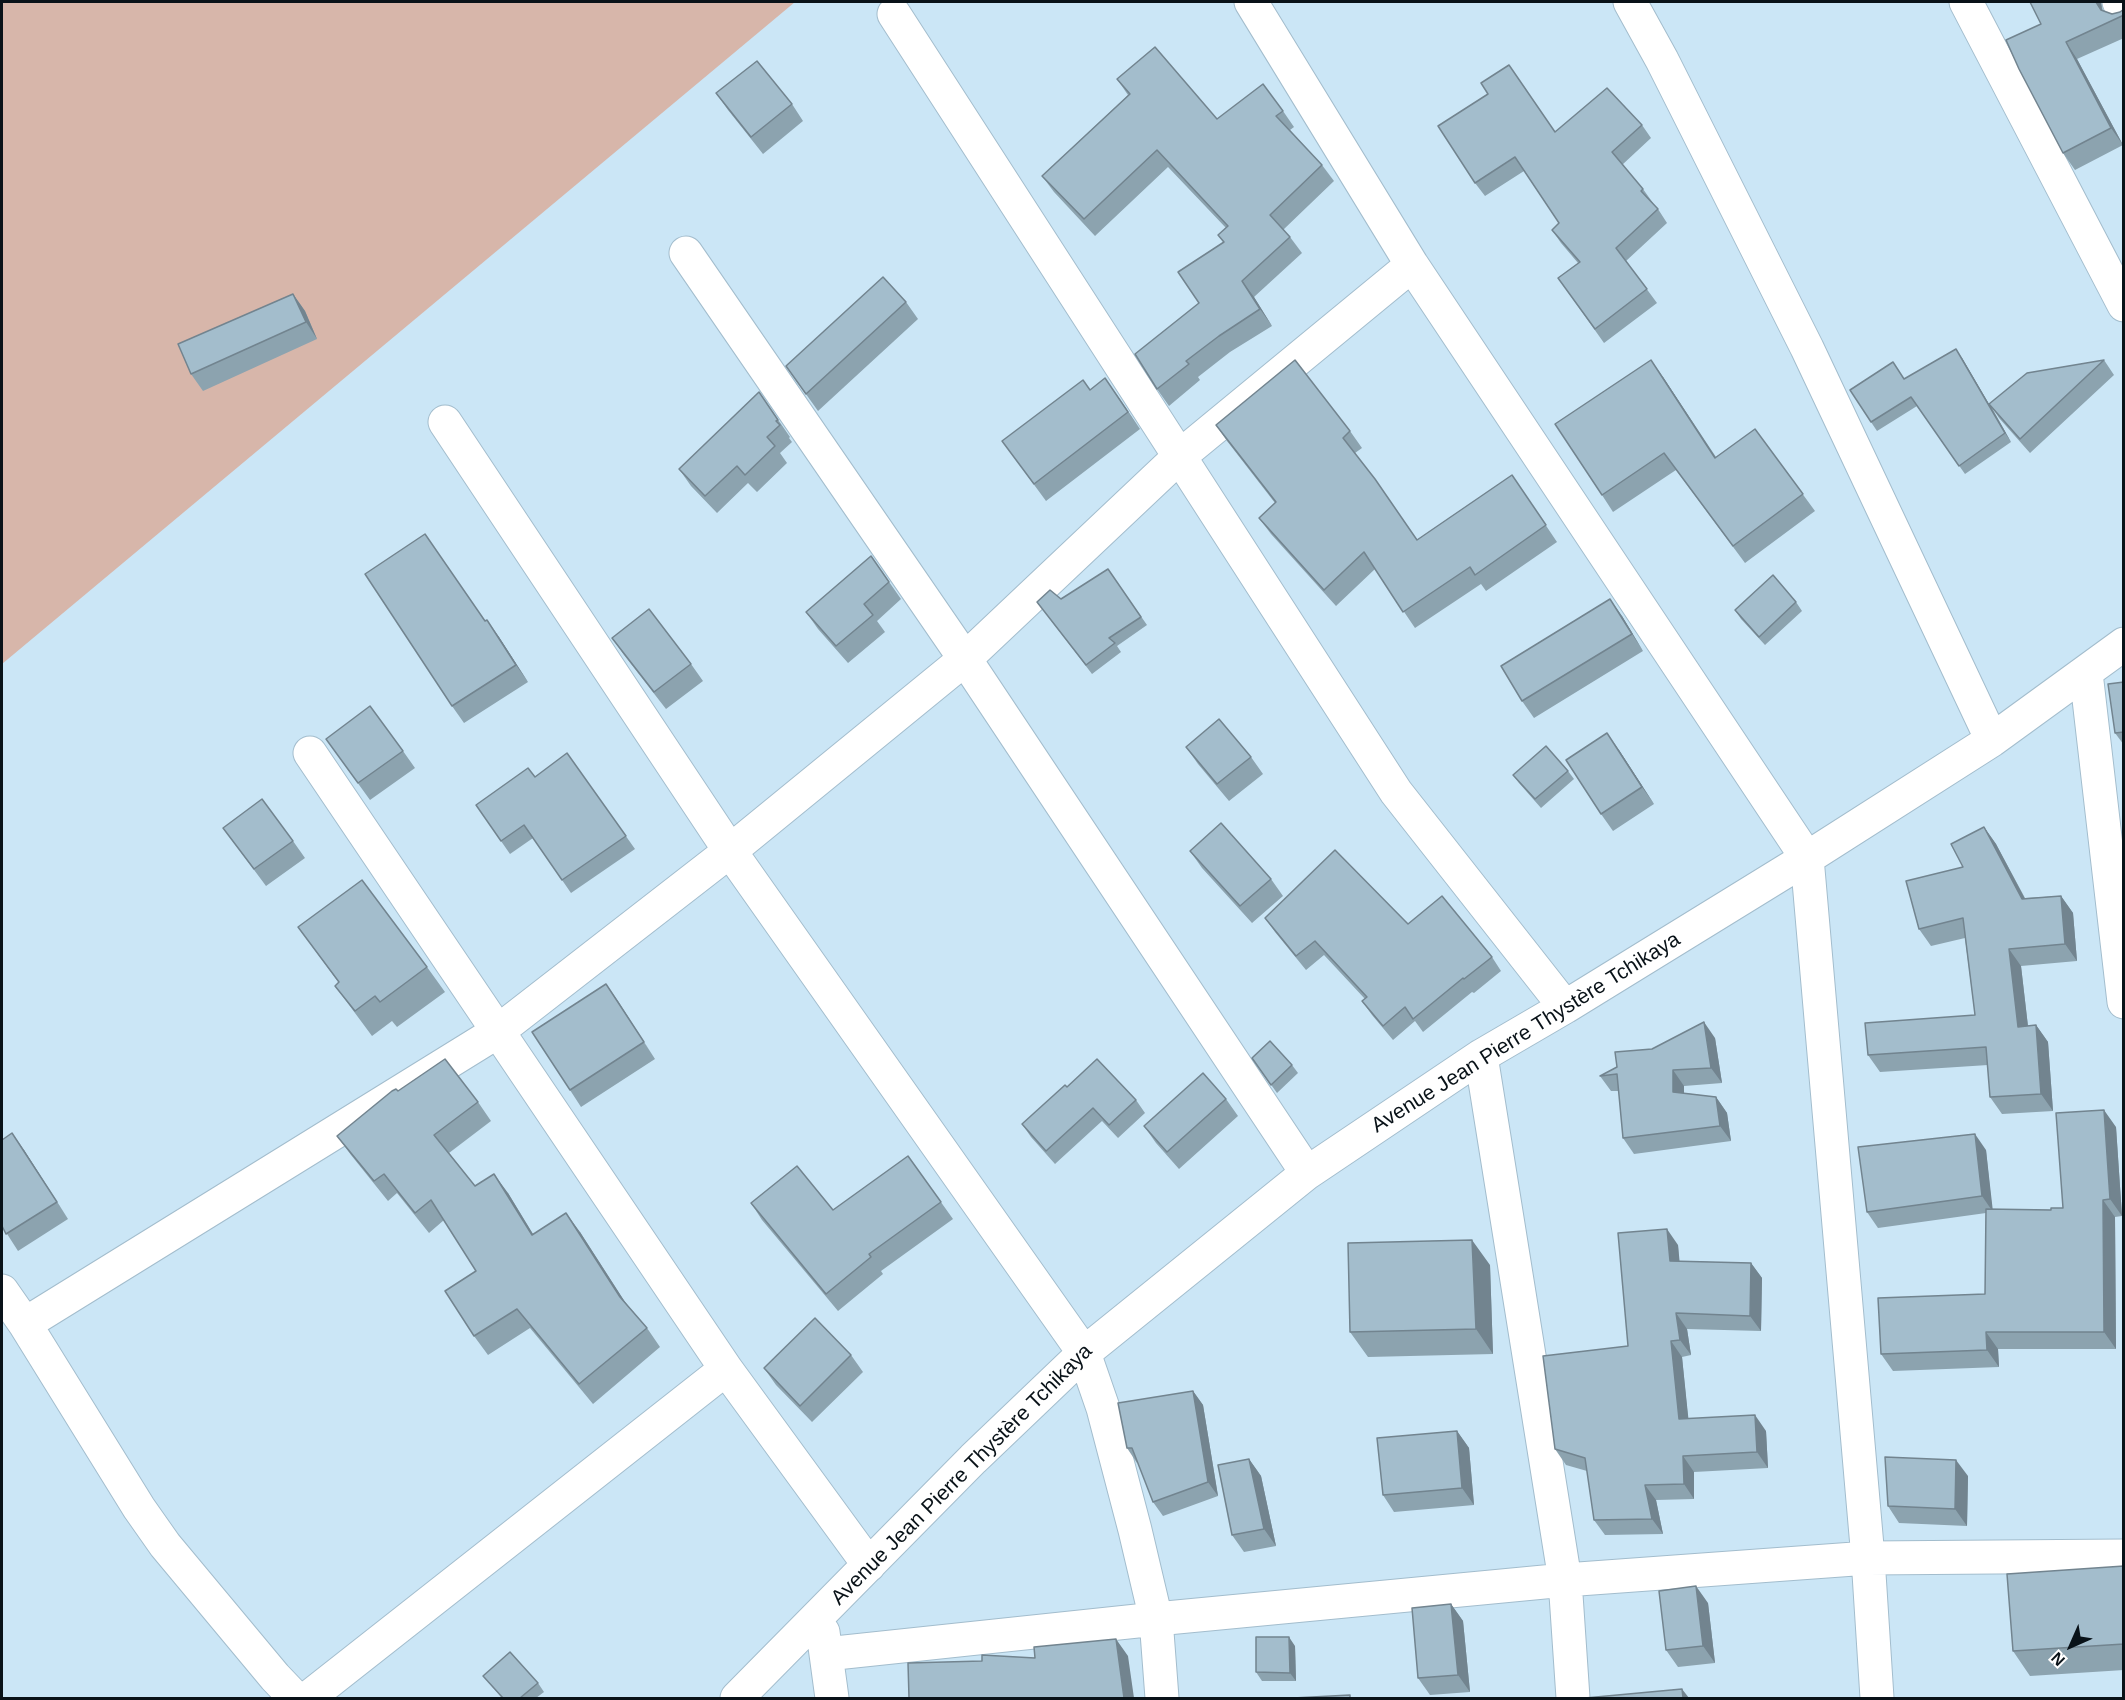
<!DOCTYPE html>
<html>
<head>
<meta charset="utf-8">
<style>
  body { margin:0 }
  #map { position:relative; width:2125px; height:1700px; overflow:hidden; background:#cbe6f6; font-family:Arial,sans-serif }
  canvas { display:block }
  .frame { position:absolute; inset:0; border:3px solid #091218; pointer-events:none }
  .north { position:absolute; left:2041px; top:1616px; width:60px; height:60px; -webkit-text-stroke:4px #fff; paint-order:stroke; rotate:225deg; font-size:16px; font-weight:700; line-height:24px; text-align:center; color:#091218 }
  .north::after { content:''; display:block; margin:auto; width:21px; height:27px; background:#091218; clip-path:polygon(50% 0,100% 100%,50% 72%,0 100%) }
</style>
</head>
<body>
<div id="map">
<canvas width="2125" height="1700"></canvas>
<div class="frame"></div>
<div class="north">N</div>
</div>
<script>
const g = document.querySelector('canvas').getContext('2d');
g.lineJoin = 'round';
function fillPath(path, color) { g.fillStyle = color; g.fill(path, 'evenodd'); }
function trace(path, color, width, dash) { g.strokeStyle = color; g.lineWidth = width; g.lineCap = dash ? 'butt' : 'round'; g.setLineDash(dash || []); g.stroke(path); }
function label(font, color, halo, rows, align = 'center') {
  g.font = font + ' Arial,sans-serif'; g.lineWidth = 4.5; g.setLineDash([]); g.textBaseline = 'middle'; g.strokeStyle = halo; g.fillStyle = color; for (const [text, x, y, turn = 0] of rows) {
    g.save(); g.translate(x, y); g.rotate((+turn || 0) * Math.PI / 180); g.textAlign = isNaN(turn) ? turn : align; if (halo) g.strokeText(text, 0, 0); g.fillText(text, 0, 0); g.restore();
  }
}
fillPath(new Path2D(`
  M2,2H795L2,664Z`), '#d7b6aa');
const minor = new Path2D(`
  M1251,2L1412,265L1807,858L1868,1558L1877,1698
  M1630,2L1662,60L1807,348L1992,740
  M1966,2L2124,305
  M2119,2L2124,12
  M894,14L1396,792L1565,1007
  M686,253L965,659L1307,1173
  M445,422L730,851L1084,1353L1103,1408L1135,1530L1156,1619L1162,1698
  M2086,673L2124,1002
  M310,753L726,1369L869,1565
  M1481,1056L1565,1580L1573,1698
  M2,1291L25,1324L139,1508L165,1545L275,1677L295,1698
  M25,1324L497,1032L730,851L965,659L1180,456L1412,265
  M823,1632L832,1698
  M826,1654L1156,1619L1565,1580L1868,1558L2124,1556
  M308,1698L726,1369
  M737,1698L973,1459L1084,1353L1307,1173L1481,1056L1565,1007L1807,858L1992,740L2124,644`);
trace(minor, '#a3bdcd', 35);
trace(minor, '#fff', 33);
fillPath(new Path2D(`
  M2030,2H2101L2103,11L2112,14L2120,12L2124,9V38L2077,59L2123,145L2075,170L2063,153L2041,24Z
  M1117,79L1217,119L1283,111L1294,127L1290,130L1322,165L1334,181L1283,230L1290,237L1302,253L1254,297L1272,326L1230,352L1198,377L1200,380L1169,406L1157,389L1199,303L1223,242L1218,235L1226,228L1168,167L1095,236L1054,192L1042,176L1128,95Z
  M716,93L792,104L803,121L763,154L728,110Z
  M1642,125L1651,138L1622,165L1643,189L1653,203H1652L1658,209L1667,223L1626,261L1657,303L1604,343L1558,278L1578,263L1561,243L1552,230L1559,223L1524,171L1485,196L1475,183L1555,132Z
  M293,294L305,311L317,339L203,391L191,374Z
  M906,302L918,319L818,411L786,366Z
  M1962,358L1989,404L2104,360L2114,375L2030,453L1999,418L1990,404L2011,442L1965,474L1917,406L1877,431L1871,422L1905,379Z
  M1663,377L1716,457L1755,429L1815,511L1745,563L1676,470L1613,512L1602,495Z
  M1105,378L1140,429L1046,501L1002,441L1090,390Z
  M759,392L790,437L789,438L792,442L780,453L787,463L757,492L748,483L717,513L691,486L679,469Z
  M1216,425L1350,431L1362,448L1355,453L1417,540L1512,475L1557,542L1486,591L1481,584L1415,628L1375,569L1336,606L1271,534L1259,518L1275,503L1227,441Z
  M871,556L901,599L877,621L885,632L848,663L818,629L806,612Z
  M1108,569L1147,625L1117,646L1121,652L1092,674L1037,602L1061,599Z
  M1796,602L1802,611L1765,645L1741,619L1735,610Z
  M1622,616L1643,651L1534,718L1522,701Z
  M485,621L499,637L528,682L464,723L452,706Z
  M612,638L691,664L703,681L666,709L624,655Z
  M2124,682V745L2115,733Z
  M326,739L403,751L415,768L370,800Z
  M1186,747L1251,757L1263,774L1229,801L1198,764Z
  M1619,750L1654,804L1613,831L1601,814Z
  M567,753L635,849L571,893L533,838L510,854L476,805L535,777Z
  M1568,771L1574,779L1541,808L1519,783L1513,775Z
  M1984,827L1996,844L2025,898L2061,896L2073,913L2077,961L2021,966L2028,1026L2036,1025L2048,1042L2053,1111L2002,1114L1990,1097L1988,1065L1880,1072L1868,1055L1975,1015L1965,938L1931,946L1919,929L1963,867Z
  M223,828L293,841L305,858L266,886Z
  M1190,851L1271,879L1283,896L1252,923L1202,868Z
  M1265,918L1408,924L1492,957L1501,971L1474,993L1472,992L1423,1032L1415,1021L1393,1040L1372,1015L1362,1001L1365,999L1324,955L1306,970L1275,932Z
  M298,927L427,967L445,992L397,1027L392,1021L372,1036L335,986L339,983Z
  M606,984L655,1059L581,1107L570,1090Z
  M1715,1038L1722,1083L1684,1086V1093L1716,1097L1727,1113L1731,1141L1634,1154L1623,1138L1619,1091H1611L1600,1076L1652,1049Z
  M1252,1058L1292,1065L1298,1073L1277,1093Z
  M1067,1087L1136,1100L1145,1113L1118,1138L1102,1121L1055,1164L1031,1137L1022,1124Z
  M398,1091L478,1102L491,1121L449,1153L475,1186L508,1193L533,1234L580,1232L625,1302L647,1328L660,1347L593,1404L530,1328L488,1355L474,1336L476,1271L444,1220L429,1233L397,1193L388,1201L351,1155L337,1136Z
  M1226,1099L1238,1116L1179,1169L1156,1143L1144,1126Z
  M2116,1127L2122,1216L2115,1217L2116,1349H1998L1999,1367L1893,1371L1881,1354L1985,1294L1986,1213L1878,1228L1867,1212L1986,1150L1992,1209L2051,1210L2063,1208Z
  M24,1150L68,1219L18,1251L2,1226Z
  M908,1156L953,1219L881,1271L883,1274L838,1311L762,1220L751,1203L833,1210Z
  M1678,1245L1679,1261L1751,1263L1762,1278L1761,1331L1687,1329L1691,1355L1682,1357L1688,1418L1766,1431L1768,1468L1694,1472V1499L1656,1500L1663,1534L1605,1535L1594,1520L1587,1471L1566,1465L1555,1449L1628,1346Z
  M1490,1265L1493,1354L1368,1357L1350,1332Z
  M851,1355L863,1372L812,1422L776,1385L764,1368Z
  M1193,1391L1203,1405L1218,1496L1163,1516L1153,1502L1138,1462L1137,1463L1127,1448Z
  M1457,1431L1469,1448L1474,1505L1394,1512L1383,1495Z
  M1249,1459L1261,1476L1276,1546L1244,1552L1232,1535Z
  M1968,1476L1967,1526L1899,1523L1888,1506Z
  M2124,1566V1670L2030,1676L2013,1651Z
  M1708,1603L1715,1663L1678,1667L1666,1650Z
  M1451,1604L1463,1621L1470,1692L1430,1695L1418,1678Z
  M1295,1646L1296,1681H1262L1256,1672Z
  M483,1676L538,1683L544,1692L536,1698H502Z`), '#8ca3af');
fillPath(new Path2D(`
  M2096,2H2101L2102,10L2109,22Z
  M2066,42L2077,59L2123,145L2111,128Z
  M1242,281L1254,297L1272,326L1260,309Z
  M293,294L305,311L317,339L306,322Z
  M1956,349L1962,358L2011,442L2005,433Z
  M1651,360L1663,377L1727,475L1715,458Z
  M1105,378L1117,395L1140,429L1128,412Z
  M1610,599L1622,616L1643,651L1632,634Z
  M487,620L499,637L528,682L516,665Z
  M1607,733L1619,750L1654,804L1642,787Z
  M1984,827L1996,844L2034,916L2022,899Z
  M2061,896L2073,913L2077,961L2065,944Z
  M2009,949L2021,966L2030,1044L2018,1027Z
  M606,984L618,1001L655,1059L644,1042Z
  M1704,1022L1715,1038L1722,1083L1711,1068Z
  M2036,1025L2048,1042L2053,1111L2041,1094Z
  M1673,1070L1684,1086V1108L1673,1092Z
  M1716,1097L1727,1113L1731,1141L1720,1126Z
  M2104,1110L2116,1127L2122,1216L2110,1199Z
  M12,1133L24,1150L68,1219L57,1202Z
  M1975,1134L1986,1150L1993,1212L1982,1196Z
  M494,1174L508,1193L545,1254L532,1235Z
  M2103,1200L2115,1217L2116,1349L2104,1332Z
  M566,1213L580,1232L634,1316L620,1297Z
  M1667,1229L1678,1245L1681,1276L1670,1261Z
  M1472,1240L1490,1265L1493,1354L1476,1329Z
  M1751,1263L1762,1278L1761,1331L1750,1316Z
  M1676,1313L1687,1329L1691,1355L1680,1340Z
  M1986,1332L1998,1349L1999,1367L1987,1350Z
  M1671,1341L1682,1357L1690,1434L1679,1419Z
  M1193,1391L1203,1405L1218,1496L1208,1482Z
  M1755,1415L1766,1431L1768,1468L1757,1452Z
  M1457,1431L1469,1448L1474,1505L1462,1488Z
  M1683,1456L1694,1472V1499L1684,1484Z
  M1249,1459L1261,1476L1276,1546L1264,1529Z
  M1956,1460L1968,1476L1967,1526L1955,1509Z
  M1645,1485L1656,1500L1663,1534L1652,1519Z
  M1696,1586L1708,1603L1715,1663L1703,1646Z
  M1451,1604L1463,1621L1470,1692L1458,1675Z
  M1289,1637L1295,1646L1296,1681L1290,1673Z
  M1116,1639L1128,1656L1134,1698H1124Z
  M1682,1689L1689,1698H1683Z`), '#72848f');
const building = new Path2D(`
  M2030,2H2096L2101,10L2112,14L2120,12L2124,9V15L2066,42L2111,128L2063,153L2019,69L2006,40L2041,24Z
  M1155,47L1217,119L1263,84L1283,111L1276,116L1322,165L1270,215L1290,237L1242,281L1260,309L1219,336L1186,361L1189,364L1157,389L1135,354L1199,303L1178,272L1224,242L1218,235L1228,226L1157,150L1084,219L1042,176L1130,94L1117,79Z
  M757,61L792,104L751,137L716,93Z
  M1509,65L1555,132L1607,88L1642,125L1612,152L1643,189L1641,191L1658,209L1616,248L1647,289L1595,329L1558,278L1580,262L1552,230L1559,223L1515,157L1475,183L1438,126L1488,94L1481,83Z
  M883,277L906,302L806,394L786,366Z
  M293,294L306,322L191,374L178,344Z
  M1956,349L2005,433L1959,466L1911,397L1871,422L1850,390L1893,362L1904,379Z
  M1295,360L1350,431L1343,438L1375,479L1417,540L1512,475L1546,525L1475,575L1470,567L1403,612L1364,552L1324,590L1259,518L1276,502L1216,425Z
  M1651,360L1715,458L1755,429L1803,494L1733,546L1664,453L1602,495L1555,424Z
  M2104,360L2020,439L1989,404L2027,373Z
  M1105,378L1128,412L1034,484L1002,441L1083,380L1090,390Z
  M759,392L778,420L776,421L780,425L767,437L775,446L745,475L737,466L705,496L679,469Z
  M425,534L485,621L487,620L516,665L452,706L365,574Z
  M871,556L889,582L864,604L873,615L836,646L806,612Z
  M1108,569L1141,617L1109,638L1115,643L1086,665L1037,602L1050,590L1061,599Z
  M1773,575L1796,602L1759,637L1735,610Z
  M1610,599L1632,634L1522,701L1501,666Z
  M649,609L691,664L654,692L612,638Z
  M2124,682V732L2115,733L2108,684Z
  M370,706L403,751L358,783L326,739Z
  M1219,719L1251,757L1217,784L1186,747Z
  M1607,733L1642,787L1601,814L1566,760Z
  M1546,746L1568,771L1535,799L1513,775Z
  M567,753L626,836L562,880L524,825L501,841L476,805L528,768L535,777Z
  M262,799L293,841L254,869L223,828Z
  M1221,823L1271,879L1240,906L1190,851Z
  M1984,827L2022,899L2061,896L2065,944L2009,949L2018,1027L2036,1025L2041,1094L1990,1097L1986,1047L1868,1055L1865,1023L1975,1015L1963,918L1919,929L1906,881L1963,867L1951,844Z
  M1335,850L1408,924L1442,896L1492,957L1464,979L1463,978L1413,1019L1405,1007L1383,1026L1362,1001L1367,997L1315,941L1296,956L1265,918Z
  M362,880L427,967L380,1002L375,996L355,1011L335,986L339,982L298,927Z
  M606,984L644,1042L570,1090L532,1032Z
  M1704,1022L1711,1068L1673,1070V1092L1716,1097L1720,1126L1623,1138L1617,1074L1600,1076L1617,1067L1615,1052L1652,1049Z
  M1270,1041L1292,1065L1271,1085L1252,1058Z
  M445,1059L478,1102L434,1135L475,1186L494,1174L532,1235L566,1213L620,1297L647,1328L579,1384L517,1309L474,1336L445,1291L476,1271L431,1200L415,1213L384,1174L374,1181L337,1136L392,1091L396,1089L398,1091Z
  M1097,1059L1136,1100L1109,1125L1093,1108L1046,1151L1022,1124L1065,1085L1067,1087Z
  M1203,1073L1226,1099L1167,1152L1144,1126Z
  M2104,1110L2110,1199L2103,1200L2104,1332H1986L1987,1350L1881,1354L1878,1298L1985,1294L1986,1209L2051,1210V1208H2063L2056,1113Z
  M12,1133L57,1202L6,1234L2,1226V1140Z
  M1975,1134L1982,1196L1867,1212L1858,1147Z
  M908,1156L941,1202L869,1254L871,1257L826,1294L751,1203L797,1166L833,1210Z
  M1667,1229L1670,1261L1751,1263L1750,1316L1676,1313L1680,1340L1671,1341L1679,1419L1755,1415L1757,1452L1683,1456L1684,1484L1645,1485L1652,1519L1594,1520L1585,1458L1555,1449L1543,1356L1628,1346L1618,1233Z
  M1472,1240L1476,1329L1350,1332L1348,1243Z
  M815,1318L851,1355L800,1406L764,1368Z
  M1193,1391L1208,1482L1153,1502L1132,1448H1127L1118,1403Z
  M1457,1431L1462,1488L1383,1495L1377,1438Z
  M1885,1457L1956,1460L1955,1509L1888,1506Z
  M1249,1459L1264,1529L1232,1535L1218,1465Z
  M2124,1566V1644L2013,1651L2007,1574Z
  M1696,1586L1703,1646L1666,1650L1659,1591Z
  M1451,1604L1458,1675L1418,1678L1412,1608Z
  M1256,1637H1289L1290,1673L1256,1672Z
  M1116,1639L1124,1698H909L908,1663L982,1661V1655L1035,1658L1034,1647Z
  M510,1652L538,1683L520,1698H503L483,1676Z
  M1682,1689L1683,1698H1585Z
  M1350,1695V1698H1293Z`);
fillPath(building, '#a3bdcc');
trace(building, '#72848f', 1.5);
label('21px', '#091218', '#fff', [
  ["Avenue Jean Pierre Thystère Tchikaya",1526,1033,-32],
  ["Avenue Jean Pierre Thystère Tchikaya",962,1475,-45]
]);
</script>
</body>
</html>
